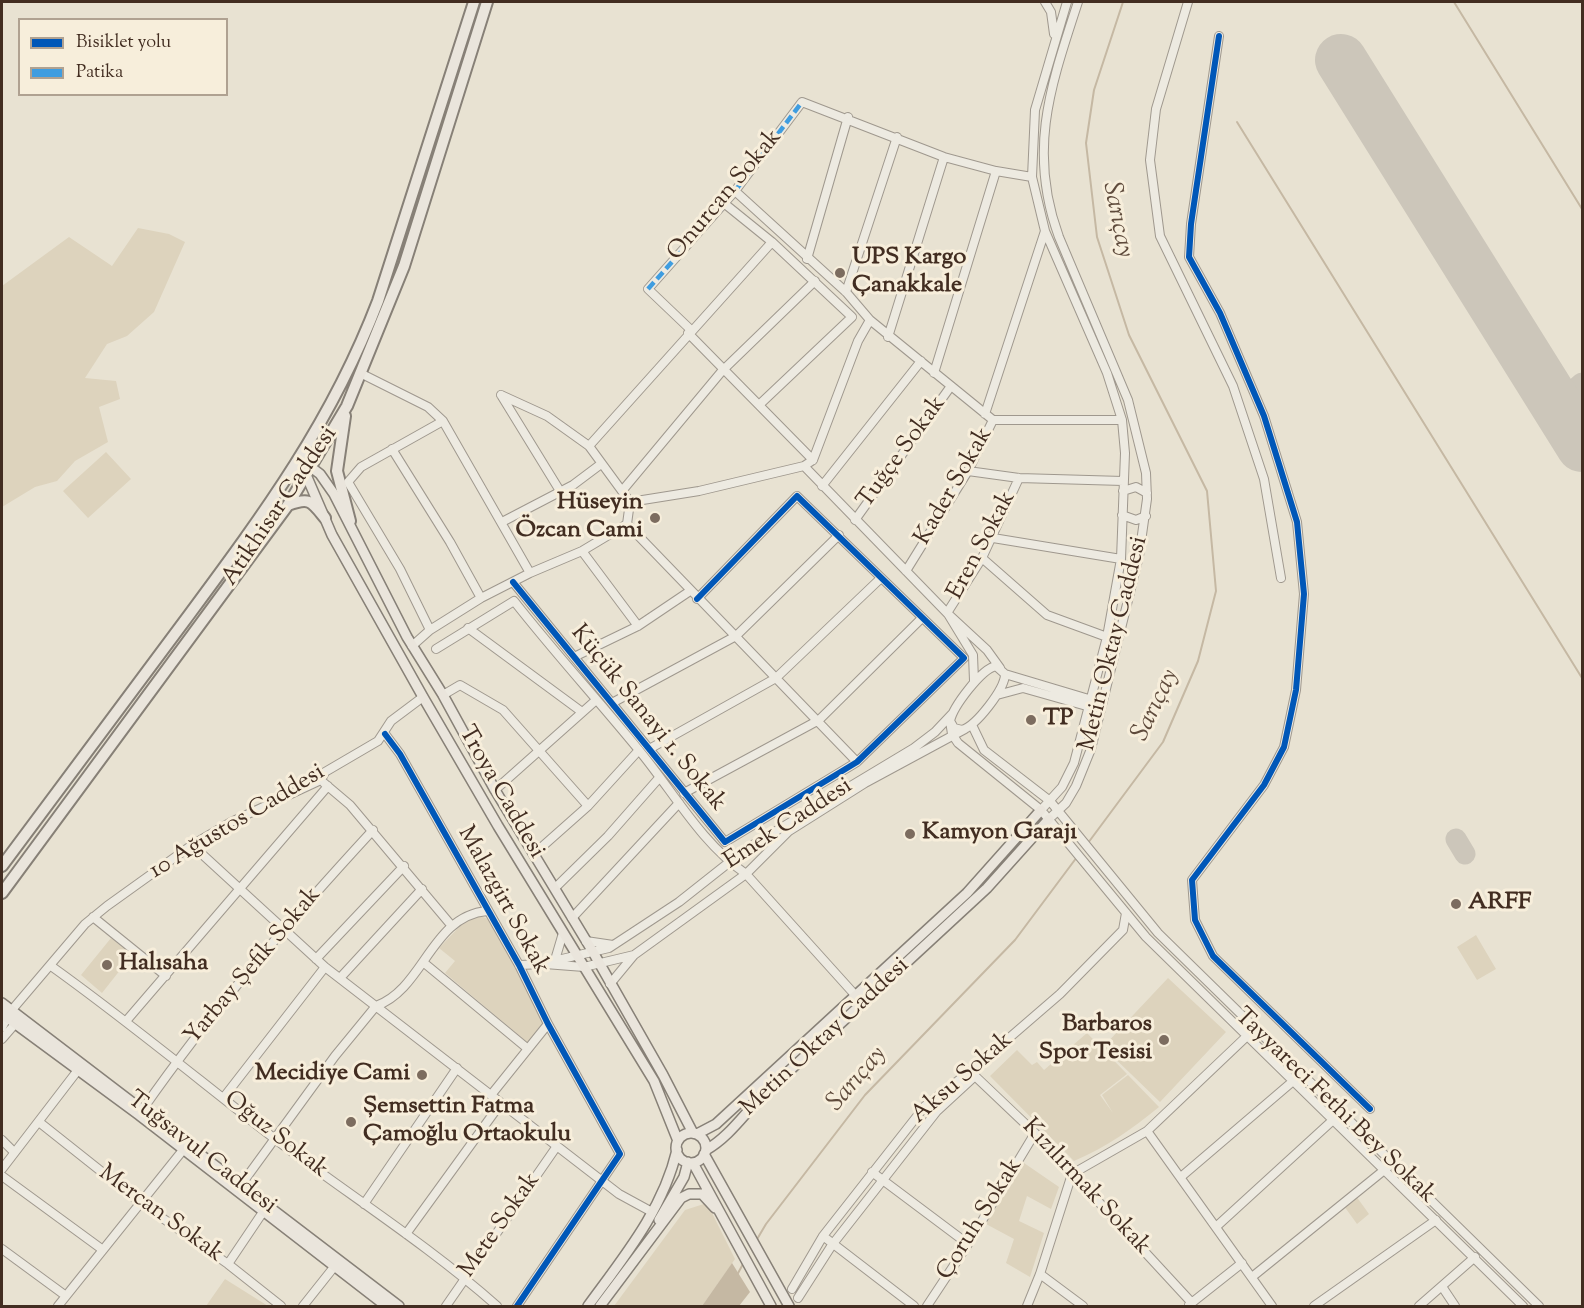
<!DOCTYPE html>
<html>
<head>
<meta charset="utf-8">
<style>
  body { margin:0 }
  #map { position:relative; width:1584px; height:1308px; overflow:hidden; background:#e8e2d2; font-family:"Sorts Mill Goudy",serif }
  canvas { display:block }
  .frame { position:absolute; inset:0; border:3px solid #422d21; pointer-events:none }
  .legend { position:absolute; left:18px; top:18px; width:210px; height:78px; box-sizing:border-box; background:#f7eedb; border:2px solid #afa191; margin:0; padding:8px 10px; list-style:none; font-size:18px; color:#422d21 }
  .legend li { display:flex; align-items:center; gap:12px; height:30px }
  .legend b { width:30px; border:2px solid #afa191 }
</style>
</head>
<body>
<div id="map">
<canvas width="1584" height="1308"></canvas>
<div class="frame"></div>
<ul class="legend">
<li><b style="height:8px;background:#0057b8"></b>Bisiklet yolu</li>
<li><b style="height:8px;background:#3f9de0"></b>Patika</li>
</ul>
</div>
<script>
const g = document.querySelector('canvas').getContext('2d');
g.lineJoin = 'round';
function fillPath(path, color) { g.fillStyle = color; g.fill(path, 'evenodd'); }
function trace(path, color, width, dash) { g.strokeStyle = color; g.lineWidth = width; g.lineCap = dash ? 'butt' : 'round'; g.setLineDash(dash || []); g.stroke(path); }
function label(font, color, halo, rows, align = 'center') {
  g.font = font + ' "Sorts Mill Goudy",serif'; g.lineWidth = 6; g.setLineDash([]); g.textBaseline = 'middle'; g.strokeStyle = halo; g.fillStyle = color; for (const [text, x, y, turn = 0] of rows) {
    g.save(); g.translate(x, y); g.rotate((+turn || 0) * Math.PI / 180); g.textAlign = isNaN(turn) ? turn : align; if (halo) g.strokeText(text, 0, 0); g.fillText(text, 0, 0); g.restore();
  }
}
fillPath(new Path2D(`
  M138,228L169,234L185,242L154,312L127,336L107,344L85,378L116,381L120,399L99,407L108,442L75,461L57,481L35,487L2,507V286L69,237L112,266Z
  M106,452L131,479L88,518L63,491Z
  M481,916L490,920L545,1023L529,1044L445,973L455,961L439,948L465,921Z
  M1476,935L1496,969L1477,980L1457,947Z
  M111,938L132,955L102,993L81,975Z
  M1168,978L1226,1032L1160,1102L1103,1047Z
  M1087,1033L1127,1074L1100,1095L1113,1113L1102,1095L1128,1075L1159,1107C1132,1129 1107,1147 1074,1161L990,1076L1017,1050L1032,1065L1037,1062L1044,1070Z
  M1024,1163L1059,1187L1051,1209L1027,1196L1019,1221L1044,1233L1030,1277L1006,1263L1014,1239L986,1224Z
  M1356,1196L1369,1214L1357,1224L1344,1206Z
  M707,1203L735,1259L702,1306H614L685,1210Z
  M225,1279L268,1306H206Z`), '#ddd3bd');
fillPath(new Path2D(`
  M732,1263L750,1292L739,1306H702Z`), '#c5b8a3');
trace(new Path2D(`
  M1454,2L1582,209
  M1237,122L1582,678
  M1088,843L1163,742L1198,661L1216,591L1207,491L1129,335L1097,237L1086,143L1094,90L1123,2
  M756,1241L766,1224L865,1095L1015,940L1077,857
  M737,1275L743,1264`), '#c5b8a3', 2);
trace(new Path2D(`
  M1557,405L1582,383
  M1456,839L1465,854`), '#ccc6ba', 21);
trace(new Path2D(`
  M1341,60L1582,446`), '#ccc6ba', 52);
const minor = new Path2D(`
  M1045,2L1051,12L1054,34
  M1188,2L1156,109L1150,160L1160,236L1233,386L1264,479L1281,578
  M1219,36L1191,224L1189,257L1220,313L1264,416L1297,522L1304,594L1296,690L1284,747L1264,785L1192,880L1195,920L1213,956L1370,1109
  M735,191L846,292L870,320
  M725,204L772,242L852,317L759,405
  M807,259L848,117
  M846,292L897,137
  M691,330L648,289L735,191L802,102L944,157L996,171L1032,177
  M888,337L944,157
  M360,373L428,407L443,421L530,573
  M934,373L996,171
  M501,395L547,416L589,446L630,502
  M501,395L560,491
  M985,414L1045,231
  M589,446L772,242
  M392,449L450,542L481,598
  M813,460L858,341L870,320L993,420
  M804,466L947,613L987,650L1000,668
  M968,471L1019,478L1123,481
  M822,486L921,361
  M622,491L722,371L815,281
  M1123,491L1136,487L1147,493
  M1122,515L1136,520L1146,516
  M855,520L951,386
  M502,522L573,485L601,464
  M627,524L857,762
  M993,538L1121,559
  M582,551L638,626
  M982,558L1047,615L1107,637
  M906,571L968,471L993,420H1122
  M513,582L725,842L857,762L964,658L797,496L697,599
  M947,613L982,558L1019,478
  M948,614L973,655L974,681
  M468,628L582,712
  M430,630L400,569L348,482L361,467L443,421
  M412,646L430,630L481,598L530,573L582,551L627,524L630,502L699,491L804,466L813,460L688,333
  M436,649L514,601C554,652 597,699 638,749C673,791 700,842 746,874L856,996
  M574,657L638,626L690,591
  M996,666L1005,674C1005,689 976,726 962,730L954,728L950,721C953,707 981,669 996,666Z
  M1005,674L1092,700
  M443,695L460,685L503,710L588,806
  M997,695L1023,688L1090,707
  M612,703L736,636L839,535
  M950,721L952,734L958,743L1041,810L1146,937L1523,1306
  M972,725L984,750L1050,801L1158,933L1539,1306
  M385,734L400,754L519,965L548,1024L620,1154L517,1306
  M651,748L776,678L881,578
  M324,783L350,805L451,925
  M495,790L595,701
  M684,793L819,720L922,618
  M1041,810L1062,787L1074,763L1107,637L1121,559L1125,453L1122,420L1107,373L1045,231L1032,177L1035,110L1067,2
  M1049,819L1066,803L1076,786L1091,749L1139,556L1147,499L1146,473L1128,400L1059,237C1027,150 1051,85 1078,2
  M192,845L325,967L619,1194L652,1212
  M535,853L588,806L639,750
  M555,888L608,836L659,778
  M93,917L166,976
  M572,918L679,803
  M586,941L613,945
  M316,959L404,866
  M555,960L563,933
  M423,962L528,1049
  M549,962L609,948L679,902L746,849L914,748L935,732L952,714
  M519,965L545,964L584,967L634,955L746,874L789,831L865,783L965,729
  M51,966C128,1021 200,1081 275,1139C349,1195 428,1245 497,1306
  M340,978L422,889
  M610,984L634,955
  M127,1020L328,786
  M2,1027L11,1011L85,924L107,906L192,845L231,822L321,780L325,772L378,741L391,721L423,697
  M2,1039L15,1024
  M491,1095L548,1024
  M224,1097L325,967
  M143,1109C212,1010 291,919 373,830
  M39,1122L141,1203L228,1264L281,1306
  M1147,1131L1272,1306
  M2,1140L14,1152
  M2,1169L78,1070
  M872,1172L968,1244
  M2,1176L103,1250
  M1182,1176L1292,1082
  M241,1185L335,1056L376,1006C424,989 431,916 487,911
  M364,1204L457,1068
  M1217,1226L1333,1120
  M406,1234L501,1103
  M823,1236L914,1306
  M2,1249L66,1296
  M228,1264L263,1212
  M1040,1274L1083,1306
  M1252,1277L1388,1167
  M1443,1288L1455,1306
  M792,1289L823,1236L925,1106L972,1070L1060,994L1123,930L1126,913
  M798,1298L832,1245L937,1111L975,1076L1035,1133L1192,1303
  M1189,1305L1242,1263
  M58,1306L183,1150
  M303,1306L334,1267
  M446,1306L557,1146
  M927,1306L968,1244L1035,1133
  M1027,1306L1040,1274L1072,1174L1147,1131L1247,1036
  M1314,1306L1436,1220
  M1419,1306L1475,1257`);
const major = new Path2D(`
  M300,459L320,474L334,494L407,637L443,695L495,790L593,952L663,1075L693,1133
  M294,469L307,477L332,535L423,697L498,826L654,1081L678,1141
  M2,1003L399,1306
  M2,1014L139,1115L386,1306
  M676 1148a15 15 0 1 1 30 0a15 15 0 1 1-30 0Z
  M697,1134L716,1124L967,893L1041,810
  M706,1150C729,1137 744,1114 763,1095L987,888L1049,819
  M704,1154L789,1306
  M693,1163L771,1306
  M659,1220L684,1177L688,1162
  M588,1306C623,1258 663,1210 677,1150
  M600,1306L681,1198L689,1194H702L715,1208`);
const highway = new Path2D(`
  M345,416L337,471L350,521
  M288,505C310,497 311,501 325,518
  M2,866C63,784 125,701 186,619C263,515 331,424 378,301L474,2
  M2,893L288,505L347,406L404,266L487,2`);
trace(minor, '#9f988e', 10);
trace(major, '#878077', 12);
trace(highway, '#878077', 14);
trace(minor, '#edeae1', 8);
trace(major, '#eae5dc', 9);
trace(highway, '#eae5dc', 10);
trace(new Path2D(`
  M648,289L735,191L802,102`), '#3f9de0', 4.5, [9, 4.5]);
trace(new Path2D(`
  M1219,36L1191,224L1189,257L1220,313L1264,416L1297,522L1304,594L1296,690L1284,747L1264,785L1192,880L1195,920L1213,956L1370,1109
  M513,582L725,842L857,762L964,658L797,496L697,599
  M385,734L400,754L519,965L548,1024L620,1154L517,1306`), '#0057b8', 6);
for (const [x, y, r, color] of [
  [840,273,6,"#7c6c5f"],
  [655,518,6,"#7c6c5f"],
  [1031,720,6,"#7c6c5f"],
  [910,834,6,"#7c6c5f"],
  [1456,904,6,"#7c6c5f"],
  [107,965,6,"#7c6c5f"],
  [1164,1040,6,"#7c6c5f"],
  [422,1075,6,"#7c6c5f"],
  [351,1122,6,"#7c6c5f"]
]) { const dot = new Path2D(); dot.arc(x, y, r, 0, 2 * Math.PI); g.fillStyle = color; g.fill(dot); trace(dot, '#f7eedb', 2); }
label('24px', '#422d21', '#f7eedb', [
  ["Onurcan Sokak",726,196,-50],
  ["Tuğçe Sokak",903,453,-54],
  ["Kader Sokak",955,487,-60],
  ["Atikhisar Caddesi",281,507,-56],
  ["Eren Sokak",983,546,-62],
  ["Metin Oktay Caddesi",1115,644,-76],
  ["Küçük Sanayi 1. Sokak",647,719,51],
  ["Troya Caddesi",500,793,60],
  ["10 Ağustos Caddesi",238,823,-31],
  ["Emek Caddesi",789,825,-33],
  ["Malazgirt Sokak",502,901,61],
  ["Yarbay Şefik Sokak",254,967,-50],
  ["Metin Oktay Caddesi",826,1038,-43],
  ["Aksu Sokak",963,1079,-41],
  ["Tayyareci Fethi Bey Sokak",1334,1107,44],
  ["Oğuz Sokak",275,1136,38],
  ["Tuğsavul Caddesi",201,1154,38],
  ["Kızılırmak Sokak",1085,1188,47],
  ["Mercan Sokak",160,1215,36],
  ["Çoruh Sokak",981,1220,-58],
  ["Mete Sokak",501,1226,-55]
]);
label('bold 24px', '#422d21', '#f7eedb', [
  ["UPS Kargo",852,259],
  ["Çanakkale",852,287],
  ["Hüseyin",643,504,"right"],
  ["Özcan Cami",643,532,"right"],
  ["TP",1043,720],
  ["Kamyon Garajı",922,834],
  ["ARFF",1468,904],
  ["Halısaha",119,965],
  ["Barbaros",1152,1026,"right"],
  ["Spor Tesisi",1152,1054,"right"],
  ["Mecidiye Cami",410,1075,"right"],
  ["Şemsettin Fatma",363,1108],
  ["Çamoğlu Ortaokulu",363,1136]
], 'left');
label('italic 26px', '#5f4b3c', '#f7eedb', [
  ["Sarıçay",1116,220,79],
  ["Sarıçay",1157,706,-64],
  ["Sarıçay",858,1080,-49]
]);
</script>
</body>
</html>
